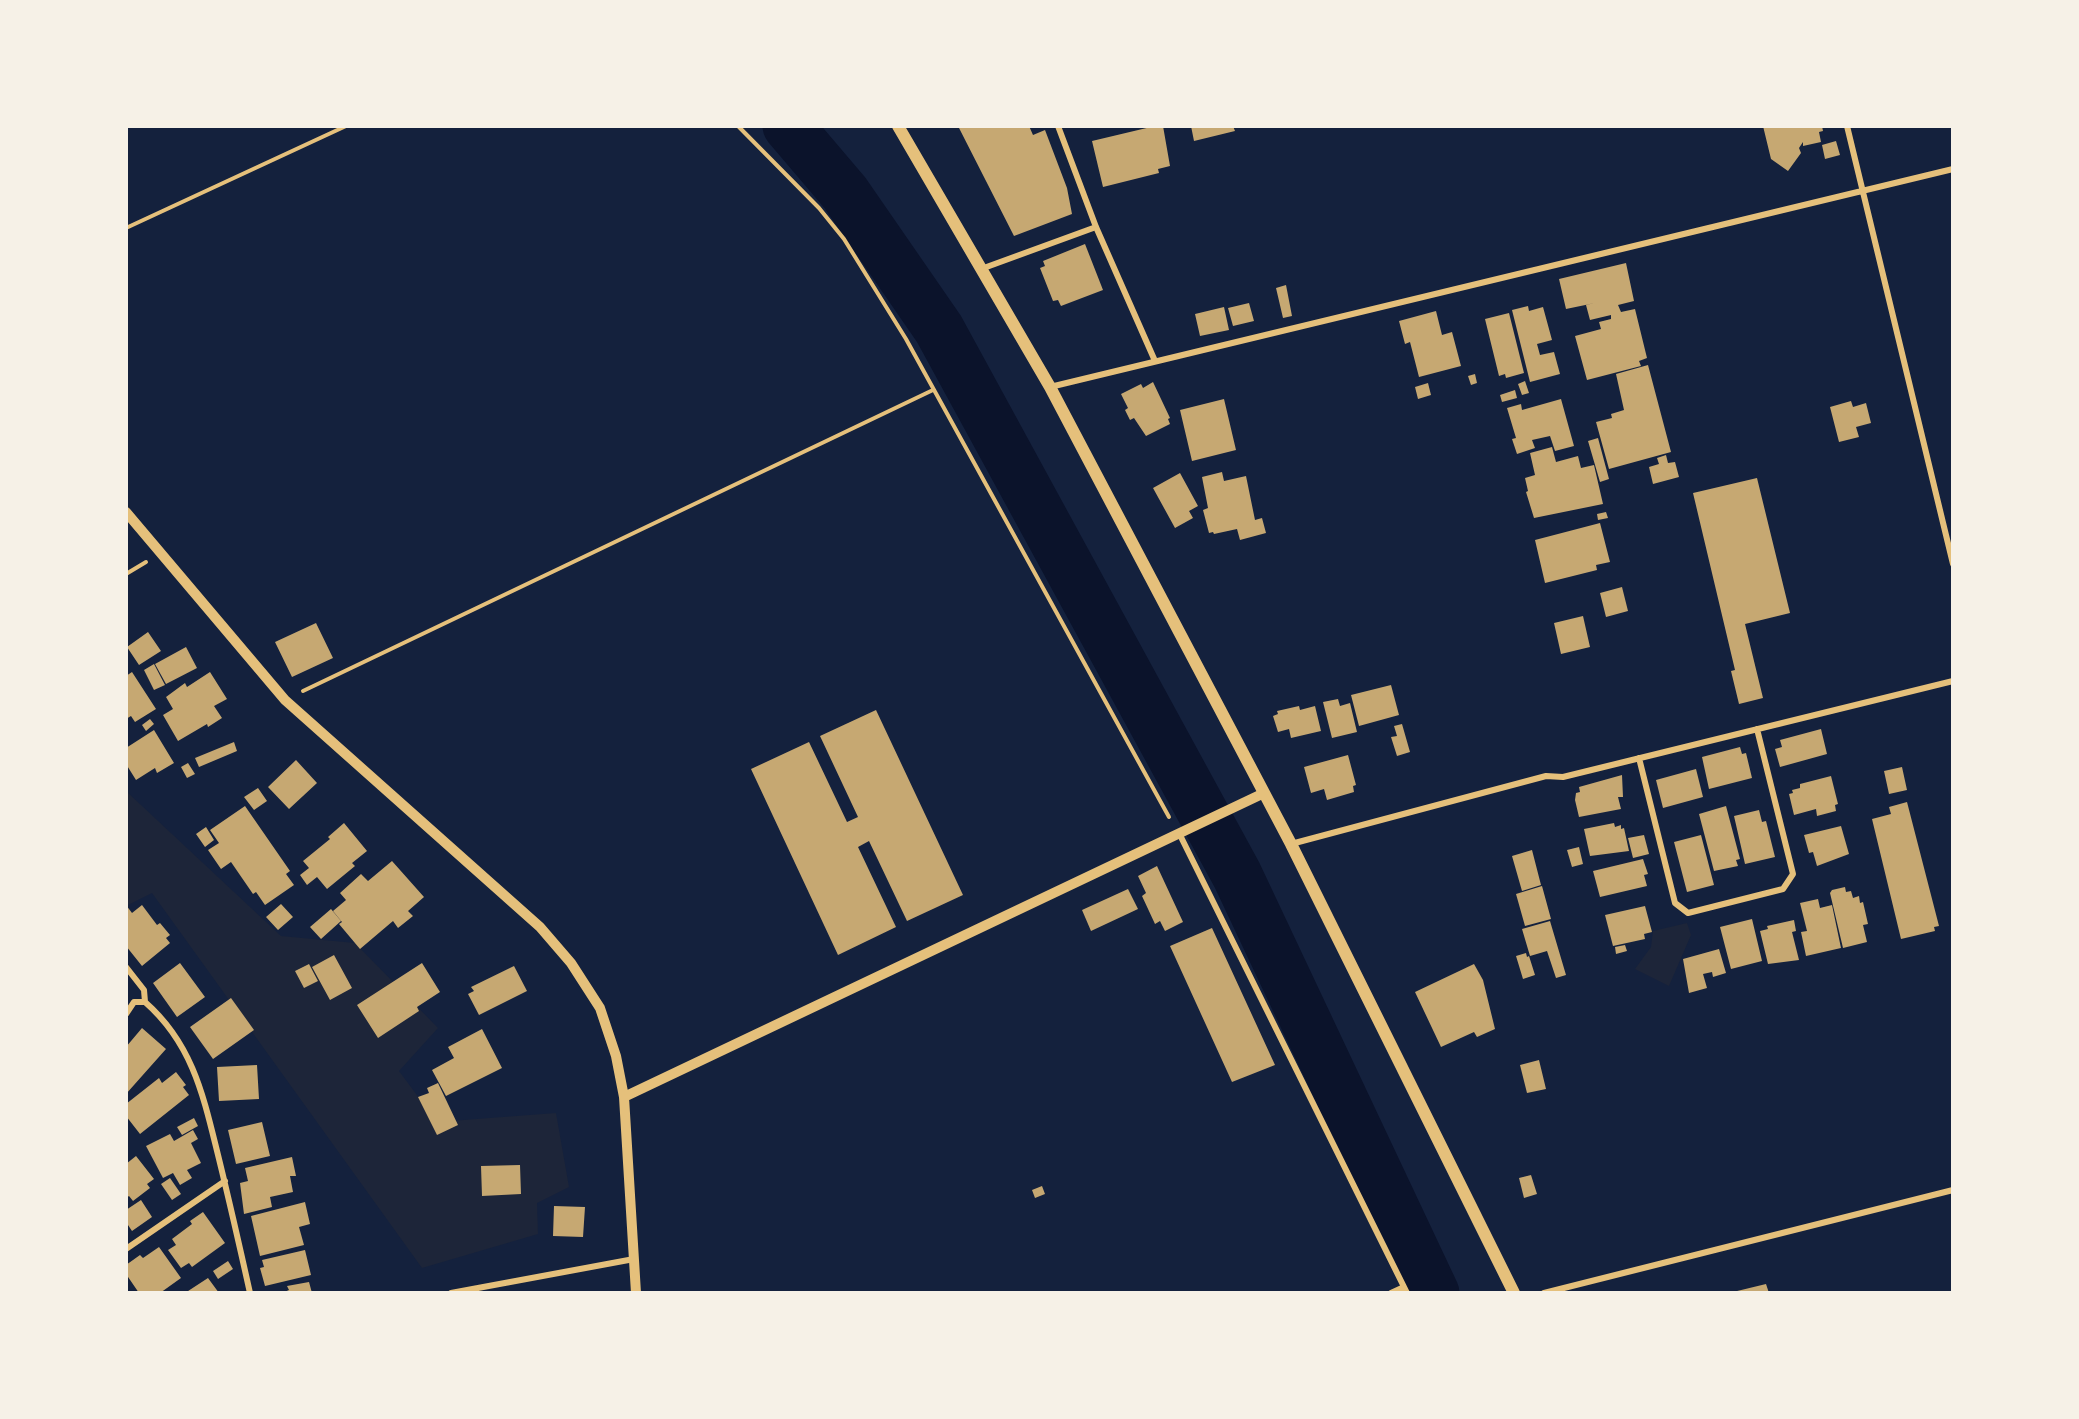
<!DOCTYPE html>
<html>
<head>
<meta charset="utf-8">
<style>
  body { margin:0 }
  #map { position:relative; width:2079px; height:1419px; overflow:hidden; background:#14213d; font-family:Bitter,serif }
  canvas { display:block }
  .frame { position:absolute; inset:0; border:128px solid #f6f1e7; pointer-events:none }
</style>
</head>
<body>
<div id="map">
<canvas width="2079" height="1419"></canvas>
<div class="frame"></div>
</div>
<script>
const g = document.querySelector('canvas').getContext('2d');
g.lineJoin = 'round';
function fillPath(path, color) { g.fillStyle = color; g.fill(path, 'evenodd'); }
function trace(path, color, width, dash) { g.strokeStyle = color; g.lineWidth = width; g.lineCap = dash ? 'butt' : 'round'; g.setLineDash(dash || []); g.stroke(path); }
fillPath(new Path2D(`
  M126,791L281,936L355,943L438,1028L399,1071L437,1122L556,1113L569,1187L537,1203L538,1234L422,1268L152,893L126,906Z
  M1687,923L1691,935L1669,986L1635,969L1651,947L1653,931Z`), '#1d2539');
trace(new Path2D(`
  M788,126L845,193L939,329L1237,875L1434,1293`), '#0b132b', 51);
fillPath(new Path2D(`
  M958,126H1029L1033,135L1045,130L1067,188L1072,214L1014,236Z
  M1155,126H1163L1170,166L1158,169L1159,173L1103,187L1092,141Z
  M1191,126H1233L1235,131L1194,141Z
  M1763,126H1822L1823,131L1819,132L1821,142L1803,146V142L1799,148L1801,153L1788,171L1771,159Z
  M1836,141L1840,155L1825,159L1822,145Z
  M1085,244L1103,290L1061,306L1058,300L1053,301L1040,268L1045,266L1043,261Z
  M1626,263L1634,301L1618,305L1621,312L1635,309L1647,358L1639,361L1641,366L1587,380L1575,336L1601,329L1599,322L1611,319V315L1590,320L1586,305L1595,303L1566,309L1559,279Z
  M1286,285L1292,316L1283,318L1276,288Z
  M1249,303L1254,321L1233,326L1228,308Z
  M1528,306L1529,311L1543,307L1552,340L1537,344L1540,355L1554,352L1560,374L1530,382L1512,310Z
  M1224,307L1229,330L1200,336L1195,314Z
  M1436,311L1442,335L1452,332L1461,366L1419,377L1410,342L1405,344L1399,321Z
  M1509,313L1524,373L1506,378L1505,374L1499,376L1485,319Z
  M1648,365L1671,452L1609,469L1596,422L1612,418L1611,414L1624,410L1616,374Z
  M1475,374L1477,383L1471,385L1468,376Z
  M1525,381L1529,393L1522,395L1518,384Z
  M1153,382L1170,418L1168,419L1170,424L1146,436L1134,418L1130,420L1125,410L1128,408L1121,394L1141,384L1143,388Z
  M1428,383L1431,395L1418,399L1415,387Z
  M1515,390L1517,398L1502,402L1500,395Z
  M1224,399L1236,450L1192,461L1180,410Z
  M1561,399L1574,446L1555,451L1550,436L1532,440L1535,448L1517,454L1512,439L1516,438L1507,408L1521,404L1522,410Z
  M1851,401L1853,407L1866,403L1871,423L1856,427L1859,437L1839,442L1830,407Z
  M1598,438L1609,479L1600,482L1588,441Z
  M1552,447L1556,462L1578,456L1581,468L1594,465L1603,504L1534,518L1526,492L1528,491L1525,478L1535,475L1530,453Z
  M1666,455L1668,463L1675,462L1679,477L1653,484L1649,467L1659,464L1657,458Z
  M1222,472L1224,481L1246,476L1255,520L1262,518L1266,533L1240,540L1237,529L1214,534L1213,532L1209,533L1203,510L1208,508L1202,477Z
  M1180,473L1198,506L1189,511L1193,518L1175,528L1153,488Z
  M1757,478L1790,613L1745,624L1763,698L1739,704L1731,671L1735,670L1693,493Z
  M1606,512L1608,518L1598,520L1597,514Z
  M1600,523L1610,562L1596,565L1597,570L1545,583L1535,540Z
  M1622,587L1628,611L1606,617L1600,593Z
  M1583,616L1590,647L1561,654L1554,623Z
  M316,623L333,658L292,677L275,642Z
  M148,632L161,651L139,665L127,647Z
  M186,647L197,668L166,684L155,664Z
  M154,664L165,685L154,690L144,670Z
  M132,672L156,709L135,722L131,716L126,719V676Z
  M210,672L227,699L214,706L222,718L208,727L207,724L178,741L163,715L173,709L166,697L185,683L187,687Z
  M1391,685L1399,715L1359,726L1351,695Z
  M1338,699L1340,706L1350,703L1357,732L1332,738L1323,702Z
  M1299,706L1300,710L1315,706L1321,731L1291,738L1289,729L1278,732L1273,716L1278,714L1277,711Z
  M876,710L963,895L907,921L869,841L858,847L896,927L838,955L751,769L809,742L847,822L858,817L820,736Z
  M150,719L154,724L146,731L142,725Z
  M1402,724L1410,752L1397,756L1391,737L1397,736L1394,726Z
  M1821,729L1827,754L1780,767L1775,749L1782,747L1780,740Z
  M154,730L174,763L157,773L155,768L136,780L126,764V748Z
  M234,742L237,751L199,767L195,758Z
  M1740,747L1742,754L1746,753L1752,778L1709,789L1702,757Z
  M1348,755L1356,785L1353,786L1354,792L1327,800L1324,789L1311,793L1304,767Z
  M296,760L317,783L289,809L268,787Z
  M188,763L195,774L187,778L181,767Z
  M1902,767L1907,790L1889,794L1884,771Z
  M1696,769L1703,797L1663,808L1656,780Z
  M1622,775L1623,797H1618L1621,809L1579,817L1575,800L1576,793L1580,792L1579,787Z
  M1831,776L1838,804L1835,805L1836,811L1817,816L1816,809L1794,815L1789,794L1793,793L1792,790L1800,788V784Z
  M258,788L267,801L254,810L244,797Z
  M1907,802L1939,926L1934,927L1935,931L1901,939L1872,819L1891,814L1889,807Z
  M245,806L290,871L286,874L294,885L265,905L256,892L253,894L231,862L221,869L208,850L219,843L210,830Z
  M1726,806L1740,859L1736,860L1738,866L1714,871L1699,814Z
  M1759,810L1762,822L1766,821L1775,857L1745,864L1734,816Z
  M344,823L367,851L352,863L355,866L327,889L317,877L307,885L300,875L309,868L303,861L330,839L328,837Z
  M1614,823L1615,827L1621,825V829L1624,828L1629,851L1590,856L1584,829Z
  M1841,826L1849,854L1817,866L1813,852L1809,853L1804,835Z
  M206,827L214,840L205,847L196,834Z
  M1644,835L1649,854L1633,858L1628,838Z
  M1701,835L1714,885L1687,892L1674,842Z
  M1579,847L1583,864L1572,867L1567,850Z
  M1532,850L1541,885L1522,891L1512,856Z
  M1643,859L1648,874L1644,875L1647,886L1600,897L1593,871Z
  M392,861L424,897L408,911L413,916L398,928L393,921L360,949L339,924L342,922L333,911L346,900L340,893L361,874L368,881Z
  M1157,866L1183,922L1165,931L1160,921L1155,924L1142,896L1146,893L1138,876Z
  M1542,886L1551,919L1525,926L1516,894Z
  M1845,887L1846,892L1851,891L1853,898L1859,896L1860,903L1863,902L1868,924L1863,925L1867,942L1843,948L1830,893L1832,890Z
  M1128,889L1138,909L1091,931L1082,910Z
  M1818,899L1820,908L1832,905L1841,948L1806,956L1801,932L1807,931L1800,903Z
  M281,904L293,917L278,930L266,917Z
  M126,905L132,913L142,905L157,925L160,923L170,935L166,938L170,943L142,966L126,946Z
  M1645,906L1652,932L1644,934L1645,939L1613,946L1605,915Z
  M331,909L341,921L321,939L310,927Z
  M1752,919L1762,961L1731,969L1720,927Z
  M1794,920L1796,931L1792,932L1799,960L1768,964L1760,931L1768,929L1767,926Z
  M1550,921L1566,975L1556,978L1547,951L1530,956L1522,929Z
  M1212,928L1275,1065L1232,1082L1170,946Z
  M1625,945L1627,951L1616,954L1615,947Z
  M1719,949L1726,973L1713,977L1712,972L1703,974L1707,988L1689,993L1683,959Z
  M1526,953L1527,957L1529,956L1535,975L1523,979L1516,956Z
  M334,955L352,988L330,1000L312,967Z
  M180,963L205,997L177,1017L153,983Z
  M422,963L440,992L417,1007L419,1011L378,1038L357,1005Z
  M309,964L318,981L304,988L295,971Z
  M1474,964L1483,980L1495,1029L1477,1037L1474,1032L1441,1047L1415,992Z
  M514,966L527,991L479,1015L468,994L474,991L471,987Z
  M231,998L254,1030L213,1059L190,1027Z
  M142,1028L166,1049L126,1094V1047Z
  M482,1029L502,1068L446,1096L432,1070L454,1058L448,1047Z
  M1539,1060L1546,1089L1527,1093L1520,1065Z
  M257,1065L259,1099L219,1101L217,1067Z
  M176,1072L186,1085L183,1087L189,1095L140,1134L126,1116V1104L159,1078L162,1083Z
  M438,1083L458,1125L437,1135L418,1097L429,1093L427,1088Z
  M194,1118L198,1126L182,1135L177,1127Z
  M262,1122L270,1156L236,1164L228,1130Z
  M193,1130L198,1139L191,1143L201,1163L187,1170L192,1178L180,1185L173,1173L163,1178L146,1146L170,1134L174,1141Z
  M136,1156L154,1179L147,1184L150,1188L133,1201L129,1196L126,1198V1164Z
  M292,1157L296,1176H290L293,1192L270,1197L272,1207L244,1214L240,1183L248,1181L245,1168Z
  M520,1165L521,1194L482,1196L481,1166Z
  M1531,1175L1537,1194L1524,1198L1519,1178Z
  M170,1178L181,1194L172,1200L161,1184Z
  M1042,1186L1045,1194L1035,1198L1032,1190Z
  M141,1200L152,1217L132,1231L126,1222V1210Z
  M305,1202L310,1224L299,1227L304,1245L260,1256L251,1216Z
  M554,1206L585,1207L583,1237L553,1236Z
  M203,1212L225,1243L192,1267L189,1263L181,1268L168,1250L176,1245L172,1239L192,1224L190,1221Z
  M159,1247L181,1278L160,1293H139L126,1274V1265L140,1255L143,1258Z
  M305,1250L311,1275L265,1286L260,1268L264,1267L262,1260Z
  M228,1261L233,1269L218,1279L213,1271Z
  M208,1278L219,1293H185Z
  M309,1282L312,1293H282L289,1290L287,1286Z
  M1766,1284L1769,1293H1734L1733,1292Z`), '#c6a872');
trace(new Path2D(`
  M738,126L819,208L844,239L906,339L1169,817
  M126,228L346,126
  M126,574L146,562
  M303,691L933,390`), '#e5c07b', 4);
trace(new Path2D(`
  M1058,126L1096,227L1155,361
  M1847,126L1953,564
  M981,269L1096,227
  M1050,387L1953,169
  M1639,758L1675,903L1688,913L1783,889L1793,874L1757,729
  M1179,833L1407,1293
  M1291,844L1546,776L1563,777L1953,681
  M126,967L144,990L145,1002
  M126,1014L134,1002H145C194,1045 204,1099 219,1159C230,1204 240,1248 250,1293
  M126,1249L225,1181
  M451,1293L634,1259
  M1391,1293L1404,1287
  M1544,1293L1953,1190`), '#e5c07b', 6);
trace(new Path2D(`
  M126,512L285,700L540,927L571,963L600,1008L616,1056L624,1097L636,1293
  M624,1097L1262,794`), '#e5c07b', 10);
trace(new Path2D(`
  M898,126L1050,387L1291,844L1514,1293`), '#e5c07b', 12);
</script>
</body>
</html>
